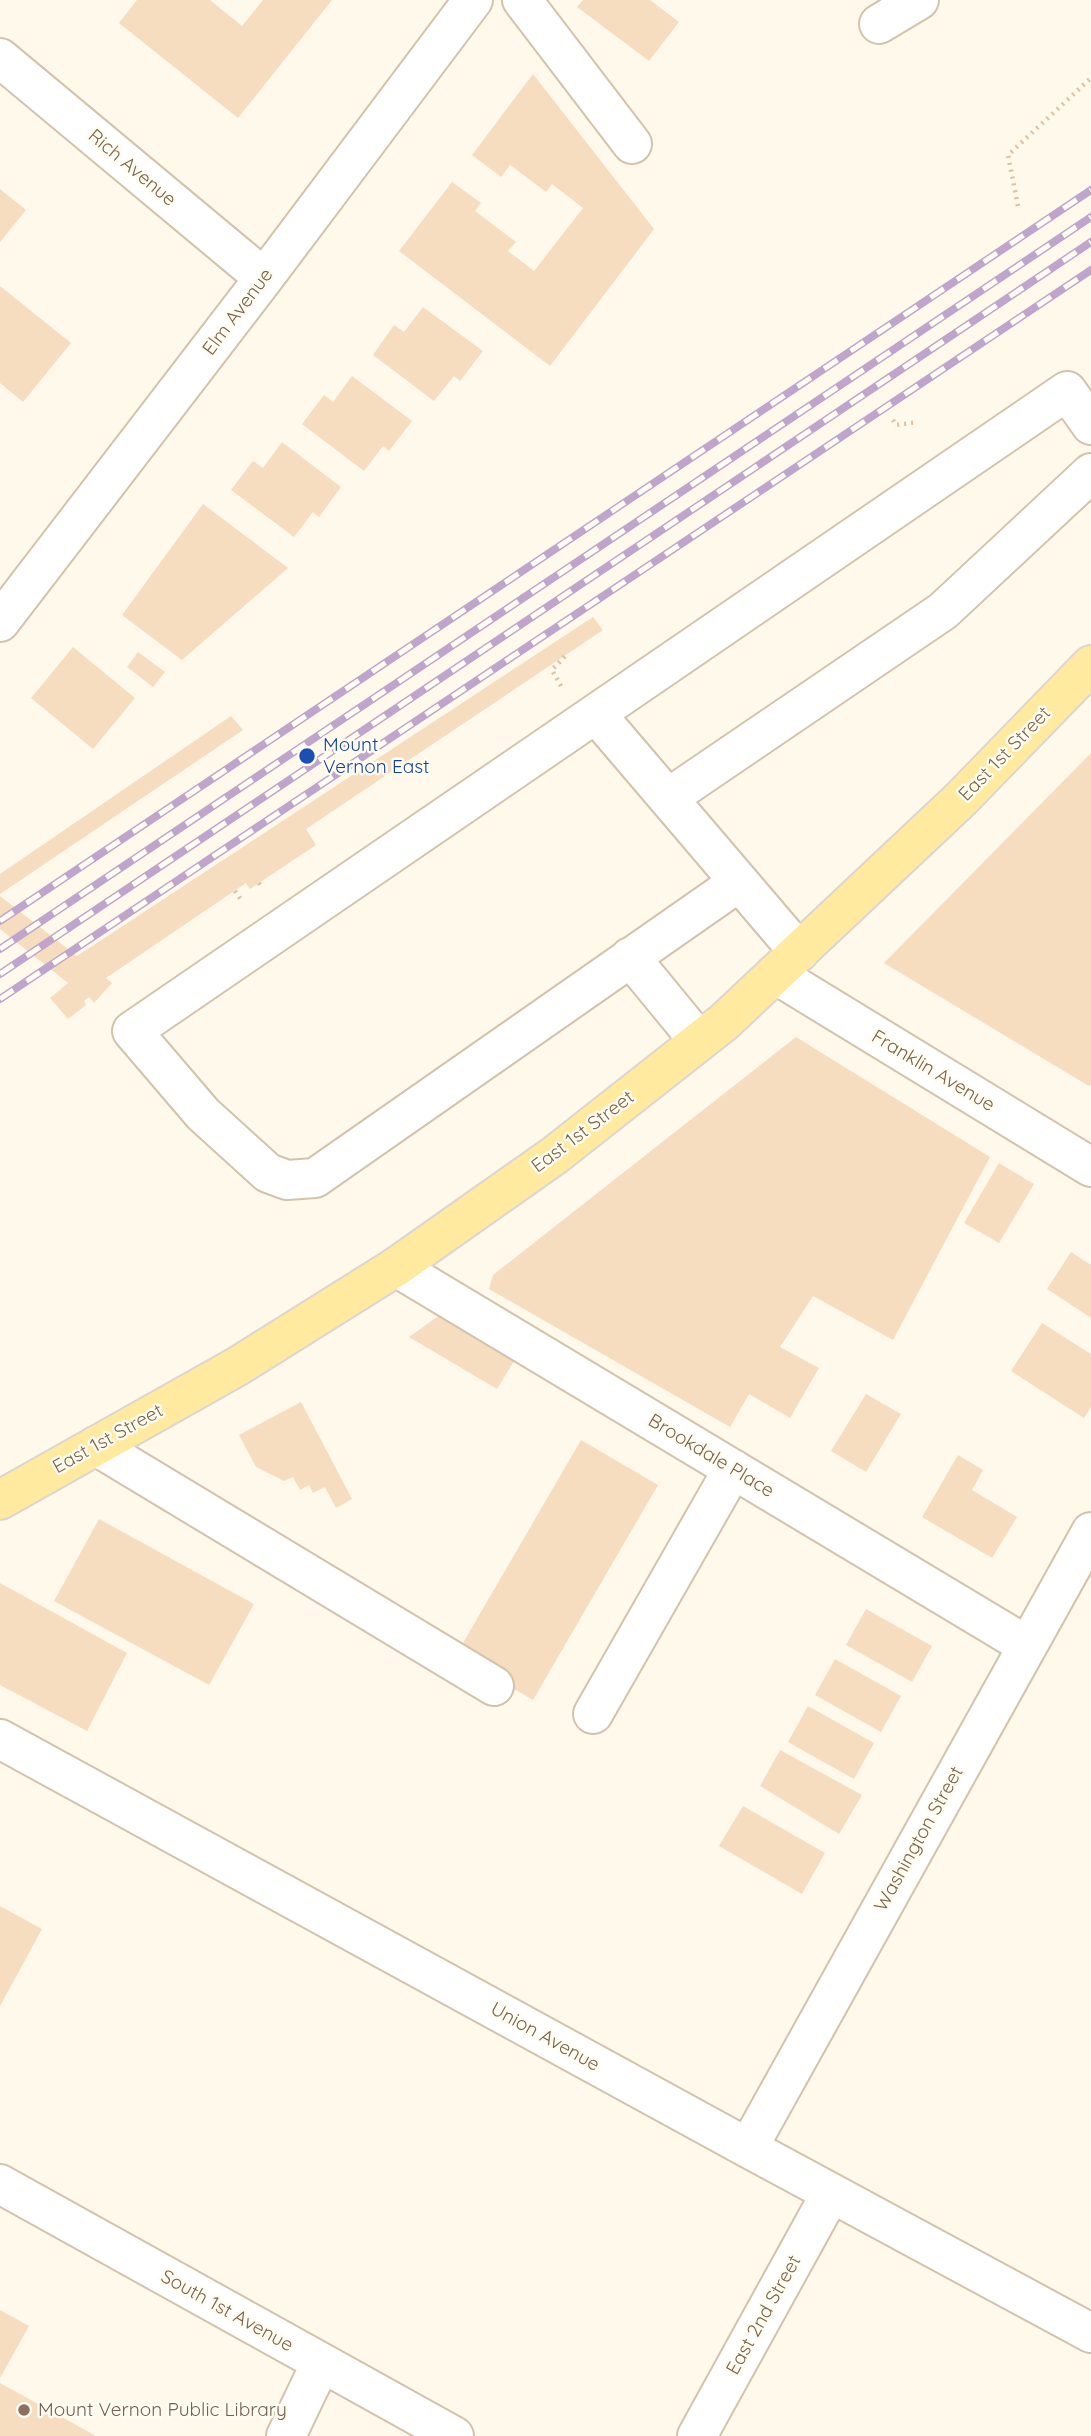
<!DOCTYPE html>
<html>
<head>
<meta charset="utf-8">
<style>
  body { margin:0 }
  canvas { display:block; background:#fef9ea }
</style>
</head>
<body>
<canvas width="1091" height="2436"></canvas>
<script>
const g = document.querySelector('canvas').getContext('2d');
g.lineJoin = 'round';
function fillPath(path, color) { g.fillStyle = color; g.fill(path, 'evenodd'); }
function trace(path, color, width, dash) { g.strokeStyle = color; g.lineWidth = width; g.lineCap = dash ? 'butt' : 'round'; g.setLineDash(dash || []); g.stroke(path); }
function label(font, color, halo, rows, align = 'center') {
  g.font = font + ' Quicksand,sans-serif'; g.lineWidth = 5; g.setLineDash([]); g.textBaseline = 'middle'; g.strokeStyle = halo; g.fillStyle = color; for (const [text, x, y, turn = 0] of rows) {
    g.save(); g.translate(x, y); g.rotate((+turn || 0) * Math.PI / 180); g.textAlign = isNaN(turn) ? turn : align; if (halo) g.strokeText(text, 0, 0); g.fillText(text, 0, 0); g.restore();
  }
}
fillPath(new Path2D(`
  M137,0H210L242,26L263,0H332L238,118L119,23Z
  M583,0H650L679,22L649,61L577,7Z
  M533,74L654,229L550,366L399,251L452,182L481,203L475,211L516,242L508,251L534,271L583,208L552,184L546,192L510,165L501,177L472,155Z
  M0,189L26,210L0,242Z
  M0,286L71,343L23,402L0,383Z
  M423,307L483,351L460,381L454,376L434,401L373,355L394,325L404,332Z
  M352,376L412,421L389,451L383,446L364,471L302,424L324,395L333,402Z
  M282,442L341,487L319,517L313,512L294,537L231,490L253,461L263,468Z
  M203,504L288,568L182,660L122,615Z
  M593,617L603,630L306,829L316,845L250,889L246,883L106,978L112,983L94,1003L89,997L84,1001L86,1005L68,1019L50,998L68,983L0,929V896L77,956Z
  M73,647L135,698L93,749L31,698Z
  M138,652L165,672L153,687L127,667Z
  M231,716L243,730L0,894V874Z
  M1091,753V1084L1089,1086L884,963Z
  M796,1037L990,1157L893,1340L813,1296L780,1347L819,1368L790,1418L749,1394L730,1427L489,1289L493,1275Z
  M999,1163L1034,1184L999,1243L964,1223Z
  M1071,1252L1091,1265V1318L1047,1289Z
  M447,1310L519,1353L497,1389L409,1337Z
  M1042,1323L1091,1354V1407L1084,1418L1011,1371Z
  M866,1394L901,1414L866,1472L831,1451Z
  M301,1402L352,1499L336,1508L325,1487L313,1493L309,1485L300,1490L293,1477L284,1481L256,1467L239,1435Z
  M581,1440L658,1485L533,1700L456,1655Z
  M958,1455L983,1470L972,1490L1017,1517L992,1558L922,1517Z
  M99,1519L254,1604L209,1685L54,1601Z
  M0,1583L127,1653L87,1731L0,1685Z
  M866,1609L932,1646L912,1682L846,1645Z
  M835,1659L901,1696L881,1732L815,1695Z
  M808,1706L874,1743L854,1779L788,1742Z
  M780,1750L862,1795L839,1834L760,1786Z
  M743,1806L825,1853L802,1894L719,1846Z
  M0,1906L42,1929L0,2006Z
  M0,2310L29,2326L0,2378Z
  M0,2383L96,2436H0Z`), '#f7ddbf');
const minor = new Path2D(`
  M522,0L632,144
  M879,24L919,0
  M0,58L264,278
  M0,622L264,278L473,0
  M596,714L799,952
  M668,798L943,611L1091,473
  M739,882L315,1178L287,1180L268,1173L203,1114L132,1031L1067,391L1091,425
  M630,957L699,1041
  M775,974L1091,1167
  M396,1267L1026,1645
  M96,1446L494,1686
  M593,1714L733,1469
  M0,1739L748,2148L1091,2333
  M748,2148L1091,1532
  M0,2184L454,2436
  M286,2436L321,2363
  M697,2436L831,2193`);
const major = new Path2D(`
  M0,1500L238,1366L396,1267L555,1155L724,1022L961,799L1091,665`);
trace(minor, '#d3c3ad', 42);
trace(major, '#ddd6d0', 42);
trace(new Path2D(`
  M1018,206L1008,155L1091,78
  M893,420L896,425L918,422
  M561,686L552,670L567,654
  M259,883L262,887
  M235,891L242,901`), '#ddc1a0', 4.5, [2, 5]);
trace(minor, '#fff', 38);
trace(major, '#ffeaa0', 38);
const rail = new Path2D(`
  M0,921L1091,190
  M0,949L1091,217
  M0,974L1091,242
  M0,999L1091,270`);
trace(rail, '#bfa5cb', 8);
trace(rail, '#fffcf2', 5, [16]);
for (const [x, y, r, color] of [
  [307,756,9,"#1a4fb4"],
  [24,2410,7,"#8d6e63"]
]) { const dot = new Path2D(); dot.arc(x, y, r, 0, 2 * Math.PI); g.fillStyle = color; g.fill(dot); trace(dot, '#fffcf2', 2.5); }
label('19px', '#7d6349', '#fffcf2', [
  ["Rich Avenue",132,168,40],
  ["Elm Avenue",238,312,-53],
  ["East 1st Street",1005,754,-46],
  ["Franklin Avenue",933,1071,31],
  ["East 1st Street",583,1132,-37],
  ["East 1st Street",108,1439,-29],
  ["Brookdale Place",711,1456,31],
  ["Washington Street",919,1839,-61],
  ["Union Avenue",545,2037,29],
  ["South 1st Avenue",227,2311,29],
  ["East 2nd Street",764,2315,-61]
]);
label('19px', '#164399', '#fffcf2', [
  ["Mount",323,745],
  ["Vernon East",323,767]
], 'left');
label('19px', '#785e54', '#fffcf2', [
  ["Mount Vernon Public Library",38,2410]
], 'left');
</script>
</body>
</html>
